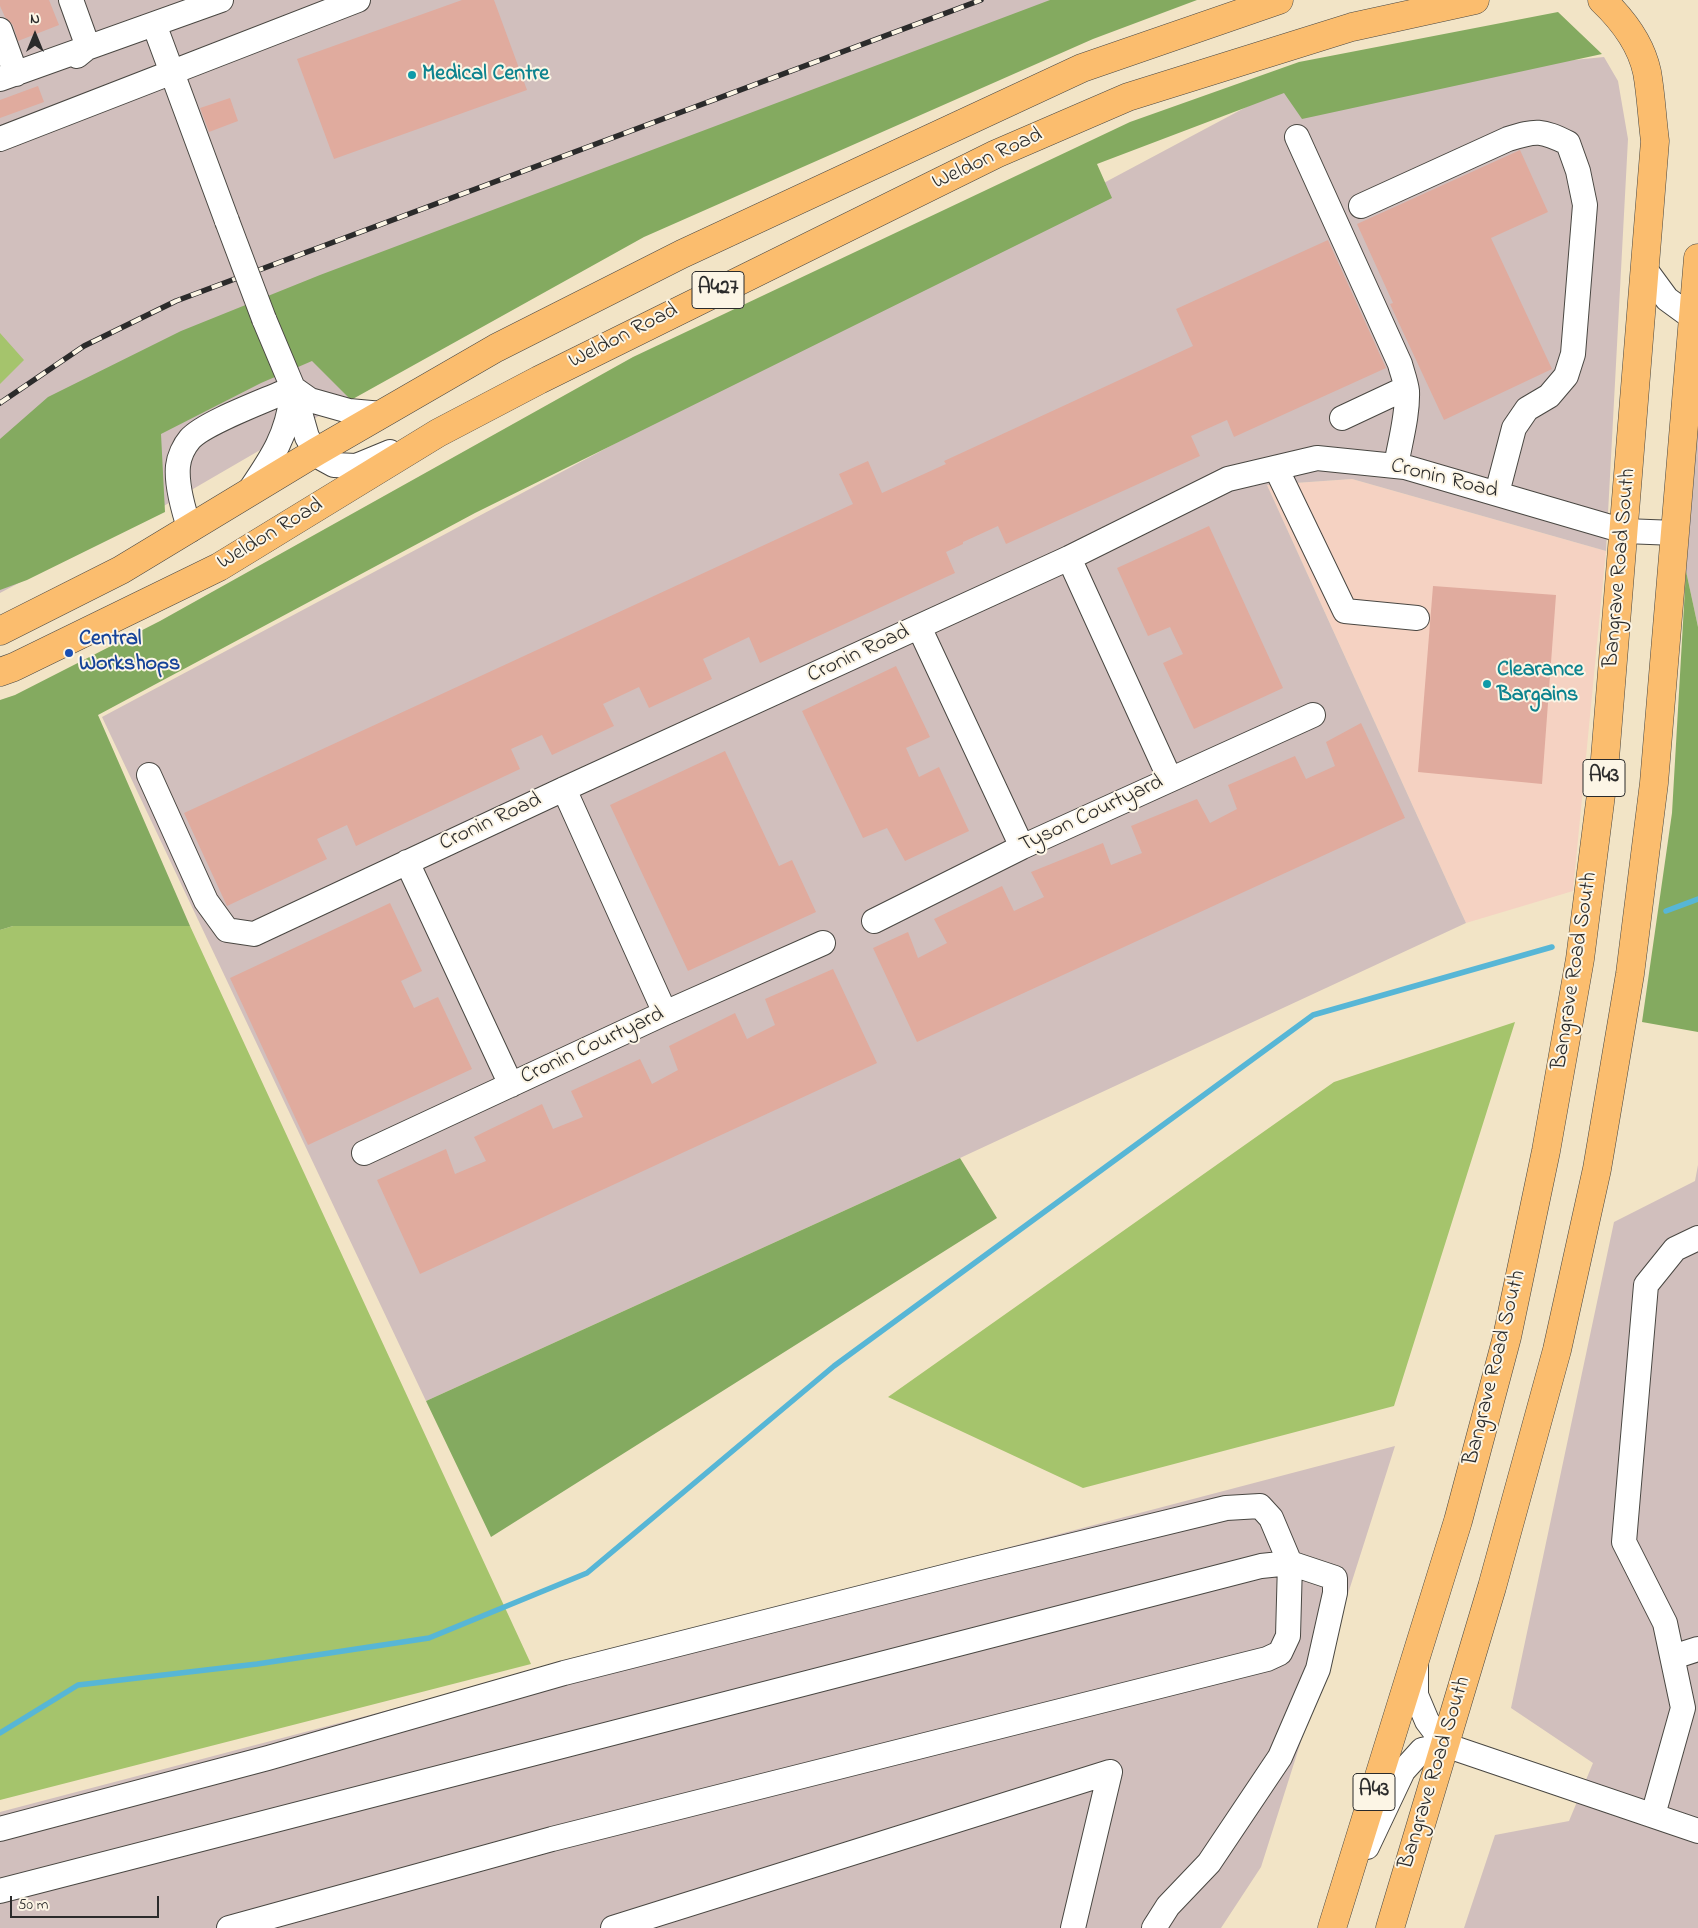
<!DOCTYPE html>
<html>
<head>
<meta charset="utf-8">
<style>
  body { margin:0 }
  #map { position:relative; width:1698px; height:1928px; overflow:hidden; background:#f2e4c6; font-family:"Indie Flower",sans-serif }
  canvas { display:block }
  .north { position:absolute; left:10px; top:10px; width:50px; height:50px; -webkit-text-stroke:4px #fcf5e5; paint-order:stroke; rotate:0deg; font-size:14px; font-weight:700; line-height:20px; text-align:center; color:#2b2b2b }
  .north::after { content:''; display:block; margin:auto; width:18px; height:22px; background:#2b2b2b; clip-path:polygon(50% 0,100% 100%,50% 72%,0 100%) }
  .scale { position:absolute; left:10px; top:1896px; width:149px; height:22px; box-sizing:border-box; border:2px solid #2b2b2b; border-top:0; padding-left:6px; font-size:15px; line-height:18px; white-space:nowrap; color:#2b2b2b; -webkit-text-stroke:4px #fcf5e5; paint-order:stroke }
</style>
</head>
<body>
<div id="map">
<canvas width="1698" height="1928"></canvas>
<div class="north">N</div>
<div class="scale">50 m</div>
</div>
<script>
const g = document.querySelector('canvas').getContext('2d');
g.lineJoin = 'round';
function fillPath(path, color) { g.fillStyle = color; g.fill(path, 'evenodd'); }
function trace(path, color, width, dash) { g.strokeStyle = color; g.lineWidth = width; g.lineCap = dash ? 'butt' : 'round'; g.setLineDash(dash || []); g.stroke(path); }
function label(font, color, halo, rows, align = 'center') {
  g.font = font + ' "Indie Flower",sans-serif'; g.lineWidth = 4; g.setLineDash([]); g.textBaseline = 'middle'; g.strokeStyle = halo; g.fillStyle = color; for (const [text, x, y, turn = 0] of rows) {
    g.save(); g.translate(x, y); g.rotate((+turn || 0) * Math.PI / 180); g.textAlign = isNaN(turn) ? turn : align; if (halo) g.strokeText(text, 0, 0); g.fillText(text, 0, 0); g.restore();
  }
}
fillPath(new Path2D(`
  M1352,479L1606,551L1573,891L1466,923L1267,485Z`), '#f5d2c2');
fillPath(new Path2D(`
  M0,0H1165L639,230L162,507L0,593Z
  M1604,57L1618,81L1628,139L1606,551L1352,479L1267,485L1466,923L960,1158L426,1401L102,717L1280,89Z
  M1698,422V627L1686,571Z
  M1698,1165V1928H1464L1495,1835L1569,1821L1593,1763L1511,1708L1614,1222L1695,1181Z
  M1395,1446L1261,1867L1221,1928H0V1812Z`), '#d1bfbd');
fillPath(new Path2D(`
  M0,333L24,360L0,384Z
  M13,926H190L531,1664L0,1800V930Z
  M1515,1022L1394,1406L1083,1488L888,1397L1334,1082Z`), '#a5c46c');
fillPath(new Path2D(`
  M1050,0H1197L1093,39L644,237L351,400L312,361L261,383L161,434L165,512L27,580L0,590V439L48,397L181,331L320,275Z
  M1558,12L1602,54L1302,119L1284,93L1097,164L1112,198L475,513L98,715L190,926H13L0,930V700L15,695L160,621L633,357L1130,122L1299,62Z
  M1686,571L1698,627V1032L1642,1022L1672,813Z
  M960,1158L997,1218L491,1537L426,1401Z`), '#84aa60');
trace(new Path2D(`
  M1666,911L1698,899
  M0,1733L78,1685L257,1664L429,1638L587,1573L834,1366L1313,1015L1552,947`), '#57b6d6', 5.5);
fillPath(new Path2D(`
  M0,0H49L59,25L18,41L13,25L5,17L0,6Z
  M462,0H494L527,90L334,159L297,59Z
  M38,86L44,102L0,118V100Z
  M230,98L238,121L209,132L200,108Z
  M1520,150L1548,212L1491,238L1552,369L1444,420L1390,304L1393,303L1357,224Z
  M1328,240L1386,368L1234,437L1227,420L1191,436L1200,456L1006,544L998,526L963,542V544L946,552L955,573L760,663L749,637L703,659L712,679L649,708L639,687L603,704L614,726L552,755L542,735L511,749L520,769L356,846L347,825L317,839L327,859L227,906L184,813L853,504L839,474L868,461L882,493L946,464L944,461L1193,346L1176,309Z
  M1209,526L1283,688L1194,729L1163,663L1183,654L1170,627L1148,636L1117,568Z
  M1433,586L1556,595L1542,784L1418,772Z
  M896,666L930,737L906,748L919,777L939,767L969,831L905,861L887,828L863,838L802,711Z
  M1361,723L1405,818L917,1042L873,948L908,932L918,958L947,943L934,919L1002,886L1014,911L1044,897L1031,872L1103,843L1111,865L1142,853L1131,826L1197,799L1210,823L1237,809L1228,785L1295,756L1306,779L1335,766L1326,742Z
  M725,751L779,866L792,860L816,912L688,971L610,805Z
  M390,903L422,971L401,981L414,1008L438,997L472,1069L308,1145L230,978Z
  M833,969L877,1063L420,1274L377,1180L446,1149L455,1174L486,1161L474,1137L542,1104L553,1129L583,1117L571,1091L640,1059L652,1084L678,1070L669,1046L735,1013L747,1039L775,1025L765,999Z`), '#e0ab9e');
const minor = new Path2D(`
  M71,0L88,47L77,56
  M154,24L227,221
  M0,30L16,74
  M0,79L221,0
  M1297,137L1400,364C1402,372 1406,382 1407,391C1408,415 1400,442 1396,466
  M0,139L358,0
  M1361,206L1508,139C1537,130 1541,130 1568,143L1578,171L1585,205L1573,354L1566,376L1549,396L1527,409L1514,428L1497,493
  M1645,269L1667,299L1693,318H1698
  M264,319L293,388L307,437L316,452L323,459L334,465L356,466L390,452
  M293,388L310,400L349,411L382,414
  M1342,418L1406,388
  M1276,468L1345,611L1417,618
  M248,493C271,459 287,437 292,395
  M190,530C184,512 176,486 178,466C179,457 184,446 190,439C205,422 270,399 293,388
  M1069,558L1170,779
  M919,627L1022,847
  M149,775L206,901L227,930L254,934L564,789L1069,558L1228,479L1317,458L1405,467L1624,531L1676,533
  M564,789L665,1013
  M407,862L511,1085
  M874,921L1022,847L1313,715
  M364,1153L665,1013L823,943
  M1673,1657L1698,1649
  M1416,1667V1695L1427,1721L1445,1745
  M1653,1815L1683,1708L1665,1623L1624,1542L1646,1285L1675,1249L1698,1238
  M0,1829L268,1758L564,1673L975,1569L1226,1508L1260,1506L1271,1518L1290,1563L1288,1636L1280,1653L1267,1659L552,1839L229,1928
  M1367,1847L1403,1771L1422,1750L1445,1745L1698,1831
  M0,1891L1261,1566L1290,1563L1335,1578V1593L1318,1669L1280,1757L1209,1863L1168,1906L1154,1928
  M613,1928L1110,1772
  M1073,1928L1110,1772`);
const highway = new Path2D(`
  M0,631L121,570L316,452L496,348L682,254L1082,68L1279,0
  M0,672L14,667L219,567L438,433L539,380L996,154L1128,97L1352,27L1475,0
  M1332,1928L1458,1521L1507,1337L1546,1151L1580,959L1604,771L1655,141C1652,118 1651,94 1647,72C1641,44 1622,19 1602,0
  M1390,1928L1492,1587L1557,1350L1597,1169L1630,974L1654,783L1698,258`);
trace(minor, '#494742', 26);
trace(highway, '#494742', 29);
trace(minor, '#fff', 24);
trace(highway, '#fbbd6e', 28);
const rail = new Path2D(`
  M0,403L84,346L176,301L981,0`);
trace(rail, '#2b2b2b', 5.5);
trace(rail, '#fcf5e5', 4, [11]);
const minorBridge = new Path2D(`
  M227,221L264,319`);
trace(minorBridge, '#494742', 26, []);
trace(minorBridge, '#fff', 24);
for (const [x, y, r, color] of [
  [412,75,5,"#0f9aa8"],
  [69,653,5,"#1a4fb4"],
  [1487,684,5,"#0f9aa8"]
]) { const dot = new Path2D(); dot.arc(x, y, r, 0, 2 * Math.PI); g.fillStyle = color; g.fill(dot); trace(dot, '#fcf5e5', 2); }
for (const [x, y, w] of [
  [718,290,52],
  [1604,778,42],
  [1374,1792,42]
]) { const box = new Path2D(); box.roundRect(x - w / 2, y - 18.5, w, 37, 4); g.fillStyle = '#fcf5e5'; g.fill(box); trace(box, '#2b2b2b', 1); }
label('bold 21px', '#2b2b2b', null, [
  ["A427",718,290],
  ["A43",1604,778],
  ["A43",1374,1792]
]);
label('bold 22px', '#0d838f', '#fcf5e5', [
  ["Medical Centre",422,75],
  ["Clearance",1497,671],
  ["Bargains",1497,696]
], 'left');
label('22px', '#2b2b2b', '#fcf5e5', [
  ["Weldon Road",988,160,-25],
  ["Weldon Road",624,337,-27],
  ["Cronin Road",1444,480,14],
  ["Weldon Road",271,535,-31],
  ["Bangrave Road South",1621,568,-85],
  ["Cronin Road",859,655,-25],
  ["Tyson Courtyard",1092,815,-25],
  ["Cronin Road",491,823,-25],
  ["Bangrave Road South",1576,971,-81],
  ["Cronin Courtyard",593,1047,-25],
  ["Bangrave Road South",1496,1368,-76],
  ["Bangrave Road South",1436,1773,-73]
]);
label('bold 22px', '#164399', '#fcf5e5', [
  ["Central",79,640],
  ["Workshops",79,665]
], 'left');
</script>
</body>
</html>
